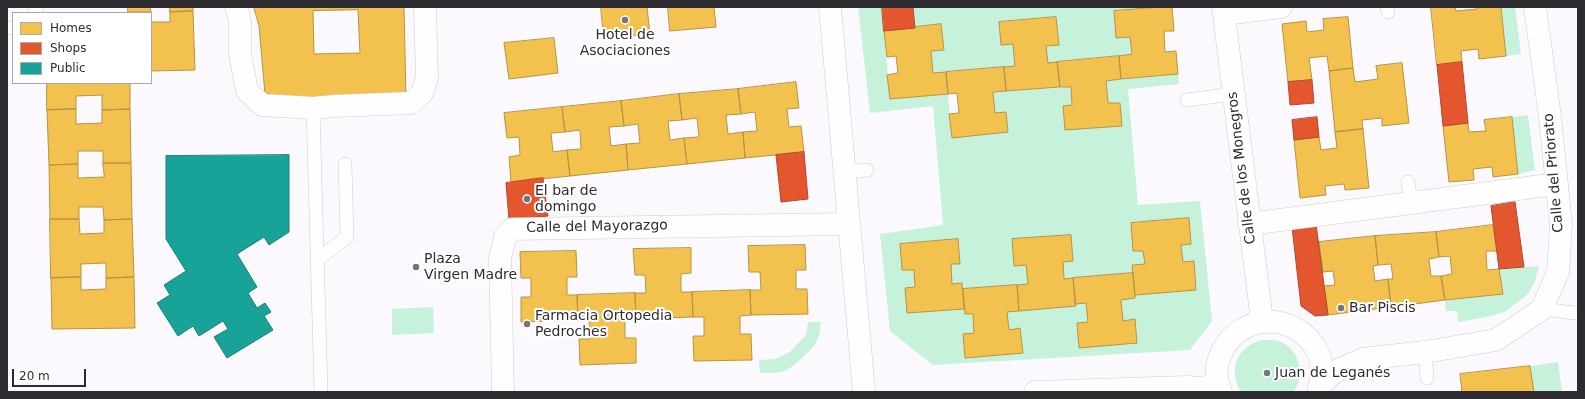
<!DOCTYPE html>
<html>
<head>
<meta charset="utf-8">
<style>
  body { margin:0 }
  #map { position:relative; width:1585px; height:399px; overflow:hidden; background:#fbf9fe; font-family:"DejaVu Sans",sans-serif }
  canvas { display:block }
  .frame { position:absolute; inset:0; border:8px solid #2e2c30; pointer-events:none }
  .legend { position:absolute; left:12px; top:12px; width:140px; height:72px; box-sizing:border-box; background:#fff; border:1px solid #ababac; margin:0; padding:5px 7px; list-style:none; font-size:12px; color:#2e2c30 }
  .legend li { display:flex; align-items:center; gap:8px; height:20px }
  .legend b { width:20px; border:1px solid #ababac }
  .scale { position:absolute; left:12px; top:369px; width:74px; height:18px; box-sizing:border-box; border:2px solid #2e2c30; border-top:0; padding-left:5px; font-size:12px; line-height:14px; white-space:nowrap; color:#2e2c30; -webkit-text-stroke:3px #fff; paint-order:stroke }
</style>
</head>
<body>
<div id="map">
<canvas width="1585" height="399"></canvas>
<div class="frame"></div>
<ul class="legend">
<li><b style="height:11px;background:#f2c14e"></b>Homes</li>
<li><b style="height:11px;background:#e4572e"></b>Shops</li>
<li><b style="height:11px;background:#17a398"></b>Public</li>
</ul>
<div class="scale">20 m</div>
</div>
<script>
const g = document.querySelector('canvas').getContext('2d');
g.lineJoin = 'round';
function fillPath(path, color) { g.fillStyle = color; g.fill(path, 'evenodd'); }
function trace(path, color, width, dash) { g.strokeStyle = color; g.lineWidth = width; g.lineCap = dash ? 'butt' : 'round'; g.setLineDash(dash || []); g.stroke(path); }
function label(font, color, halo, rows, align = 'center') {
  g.font = font + ' "DejaVu Sans",sans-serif'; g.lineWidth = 4; g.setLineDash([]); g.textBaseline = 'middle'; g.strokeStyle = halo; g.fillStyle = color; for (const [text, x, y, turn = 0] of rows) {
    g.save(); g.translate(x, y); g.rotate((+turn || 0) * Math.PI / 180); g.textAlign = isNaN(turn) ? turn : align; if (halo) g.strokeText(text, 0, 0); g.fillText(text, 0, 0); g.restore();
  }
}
fillPath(new Path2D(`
  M858,7H882L890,99L948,94L952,138L1008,132L1006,112L995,113L993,92L1071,87L1072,105L1063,106L1122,125L1120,103H1108L1106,81L1178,74L1179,84L1128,89L1138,205L1200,201L1212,321L1190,350L933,365L890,331L880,234L943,225L933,106L870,113Z
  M913,7H1135L1136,9L1114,11L1116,38L1130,37L1132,54L1048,63L1046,46L1059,44L1056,17L1000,22L1001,45L1013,44L1015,66L933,73L931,51L943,50L915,28Z
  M1501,7H1515L1521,54L1506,56Z
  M1528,115L1535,170L1518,174L1512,117Z
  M1539,266L1535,281L1528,294L1505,312L1487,317L1458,322L1457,311H1446L1445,300L1502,294L1499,269Z
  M433,307L434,333L392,335V309Z
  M808,322H821C820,328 820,336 817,341C812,350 792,369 782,372C775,373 767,373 760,373L759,360L775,359L790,352L806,335Z
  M1261,340C1268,340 1276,339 1283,343C1300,352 1306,377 1293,392H1241C1228,368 1236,349 1261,340Z
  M1558,362L1562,392H1533L1530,366Z`), '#c6f2db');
const homes = new Path2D(`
  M128,7H150L151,12H128Z
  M170,7H193V11L170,12Z
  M254,7H404L406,99L271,101L270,94H265L259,26ZM358,10L360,53L314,54L313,11Z
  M601,7H647L650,34L604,38Z
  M668,7H714L716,27L670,31Z
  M1160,7H1172L1174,31H1164L1165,52L1176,51L1178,74L1121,79L1119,56L1132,54L1130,37L1116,38L1114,11Z
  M1431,7H1455L1456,11L1477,9V7H1501L1506,56L1479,59L1478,49L1461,51L1462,62L1437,65Z
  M193,11L195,70L151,71V22H170V12Z
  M1056,17L1059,45L1046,46L1048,63L1057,62L1060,87L1006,91L1004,67L1015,66L1013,44L1001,45L999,22Z
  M1348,17L1353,68L1329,71L1327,56L1309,58L1312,80L1288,82L1282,24L1306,21L1307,32L1324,30L1323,19Z
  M941,24L944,50L931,51L933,73L946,72L948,94L890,99L887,75L898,73L896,56L887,57L884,31Z
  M554,38L558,73L509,79L504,43Z
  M1119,56L1121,79L1106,81L1108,103H1120L1122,126L1065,130L1063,106L1072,105L1071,87H1060L1057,62Z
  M1402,63L1409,123L1382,126V118L1362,120L1363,129L1335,132L1329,71L1353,68L1355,82L1378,79L1376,66Z
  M1004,67L1006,91L993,92L995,113L1006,112L1008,132L952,138L949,114L959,113L957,93L948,94L946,72Z
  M796,82L799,108L787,109L789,127L801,126L804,152L745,158L743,132L757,131L755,112L741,114L738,89Z
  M47,83H130V109L102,110V95L76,96V109L47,110Z
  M738,89L741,114L726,115L728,134L743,132L745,158L687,164L684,138L699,137L697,118L682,120L679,94Z
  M679,94L682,120L668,121L670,140L684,138L687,164L628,170L626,144L640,143L638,124L624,126L621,101Z
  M621,101L624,126L609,127L611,146L626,144L628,170L570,176L567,150L581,149L580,130L565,132L562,107Z
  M562,107L565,132L551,133L553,152L567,150L570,176L511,182L509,157L520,155L519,137L507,138L504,113Z
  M76,109V124L102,123V110L130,109L131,163H103V151H78V164L49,165L47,110Z
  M1512,117L1518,174L1493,177L1492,167L1473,169L1474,180L1449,182L1443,126L1468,123L1469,132L1486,131L1484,120Z
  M1363,129L1369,188L1345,190L1344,184L1325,186L1326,195L1300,198L1294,140L1319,137L1321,150L1337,148L1335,132Z
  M103,163H131L132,219L104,220L103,207H79V219H50L49,165L78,164V178L104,177Z
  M1189,218L1191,244L1181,245L1183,262L1194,261L1196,290L1135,295L1132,265L1145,264L1143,251H1133L1131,223Z
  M50,219H79L80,234L104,233V220L132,219L134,277L106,278V263L81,264V277L51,278Z
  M1493,225L1497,251H1486L1487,270L1499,269L1503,294L1445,300L1441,276L1452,274L1450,256L1439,257L1436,232Z
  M1436,232L1439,257L1429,259L1431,276H1441L1445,300L1391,307L1388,279H1393L1391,264L1378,265L1375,236Z
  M1071,235L1073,261L1063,262L1064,279L1073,278L1076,306L1019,311L1017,285L1028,284L1026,265L1014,266L1012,239Z
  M1375,236L1378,265L1373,266L1375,281L1388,279L1391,307L1328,315L1324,286L1335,285L1333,271L1323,272L1319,242Z
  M958,239L960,264H951L952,284L962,283L964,309L907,313L905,288L915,287L914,270H902L900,244Z
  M805,245L806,270H796V289H807L808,314L751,315L750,290H761L760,272H749L748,246Z
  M691,248V273L681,274V292H692L693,317L636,319L635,293H646L645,275H635L633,249Z
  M576,251L577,277H567V295H577L578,320L521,322V297H531V278H521L520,252Z
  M1133,273L1135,298L1121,300L1123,321L1135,319L1137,343L1079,348L1077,323L1088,322L1086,303L1075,304L1073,278Z
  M81,277V290L106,289V278L134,277L135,328L52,329L51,278Z
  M1017,285L1019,311L1007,312L1009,330L1020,328L1023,353L965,358L963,334L974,333L973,314H965L963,289Z
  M750,290L751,315L740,316V334H751L752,360L694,361L693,336H704V317H693L692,292Z
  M635,293L636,319H625V338H636V363L580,365L579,339H590L589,320H578L577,295Z
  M1530,366L1534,392H1462L1460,374Z`);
fillPath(homes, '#f2c14e');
trace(homes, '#b79445', 1);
const shops = new Path2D(`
  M882,7H913L915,28L884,31Z
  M1462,62L1468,123L1443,126L1437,65Z
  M1312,80L1314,103L1290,105L1288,82Z
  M1317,117L1319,137L1294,140L1292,120Z
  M804,152L808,199L781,202L776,155Z
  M543,178L548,216L509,220L506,183Z
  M1515,202L1524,267L1499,269L1491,206Z
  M1316,224L1328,315L1315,316L1301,306L1292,227Z`);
fillPath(shops, '#e4572e');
trace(shops, '#ad4a2f', 1);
const public = new Path2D(`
  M289,155V232L269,245L264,237L237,254L257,287L248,293L257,308L265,303L271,312L264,316L273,330L227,358L214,337L228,329L223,321L199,336L193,326L178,336L157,303L170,295L164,285L186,271L166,239V156Z`);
fillPath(public, '#17a398');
trace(public, '#1e7f79', 1);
const service = new Path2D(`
  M1387,7L1388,12
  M34,13L37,7
  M7,28H13
  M1187,100L1234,94
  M313,108L321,392
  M845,172L867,170
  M1408,182L1411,203
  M318,259L347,237L345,164
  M1542,309L1574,313
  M1425,352L1427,378`);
const minor = new Path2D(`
  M236,7L240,21V54L247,91L262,105L313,108L335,106L411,103L422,93L427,78L425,7
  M830,7L864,392
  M1223,7L1262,321
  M1224,14L1281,7
  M1249,224L1557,184
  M1319,387L1334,372L1363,359L1425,352L1496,340L1542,309L1558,272L1561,225L1550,117L1535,7
  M503,392L500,258L505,237L512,229L849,224
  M1035,392L1187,387L1199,388L1218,385
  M1221,392C1216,381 1215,368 1220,356C1237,312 1298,310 1318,353C1324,366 1321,379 1319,392`);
trace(service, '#cdccd0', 14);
trace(minor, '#cdccd0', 23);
trace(service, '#fefeff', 13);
trace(minor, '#fefeff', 22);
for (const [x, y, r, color] of [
  [625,20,4,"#767478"],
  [527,199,4,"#767478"],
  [416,267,4,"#767478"],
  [1341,308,4,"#767478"],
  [527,324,4,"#767478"],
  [1267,373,4,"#767478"]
]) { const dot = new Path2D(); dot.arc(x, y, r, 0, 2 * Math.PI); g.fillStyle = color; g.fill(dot); trace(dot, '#fff', 1.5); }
label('14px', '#2e2c30', '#fff', [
  ["Hotel de",625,35,"center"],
  ["Asociaciones",625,51,"center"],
  ["El bar de",535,191],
  ["domingo",535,207],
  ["Plaza",424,259],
  ["Virgen Madre",424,275],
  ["Bar Piscis",1349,308],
  ["Farmacia Ortopedia",535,316],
  ["Pedroches",535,332],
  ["Juan de Leganés",1275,373]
], 'left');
label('14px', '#2e2c30', '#fff', [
  ["Calle de los Monegros",1242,168,-97],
  ["Calle del Priorato",1554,173,-95],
  ["Calle del Mayorazgo",597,227,-1]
]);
</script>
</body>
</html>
